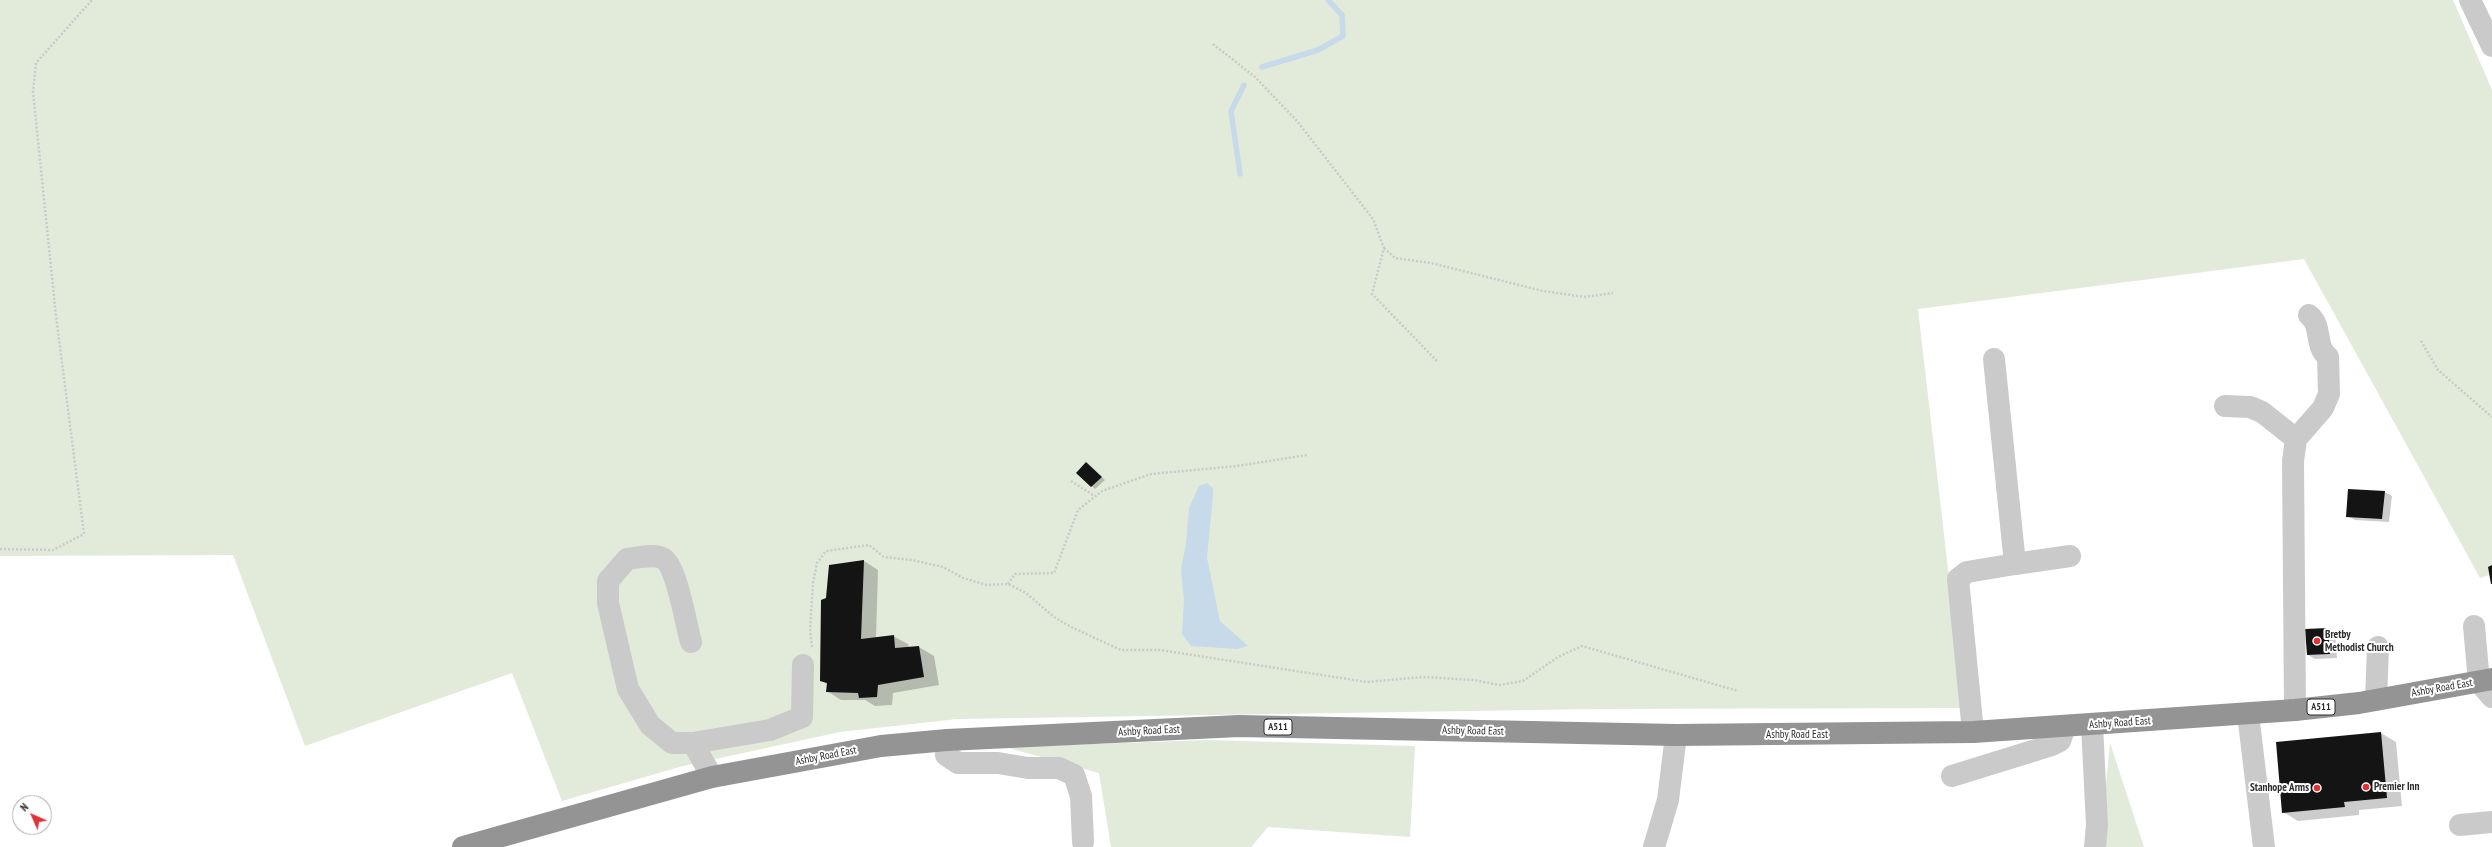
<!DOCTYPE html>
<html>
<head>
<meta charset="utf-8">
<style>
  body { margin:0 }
  #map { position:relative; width:2492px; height:847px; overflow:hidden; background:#fff; font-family:"PT Sans Narrow",sans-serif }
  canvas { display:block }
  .north { position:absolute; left:12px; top:795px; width:40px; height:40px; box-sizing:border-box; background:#fff; border:1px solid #ababab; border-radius:50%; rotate:315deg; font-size:11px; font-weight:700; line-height:16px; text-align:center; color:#2d2d2d }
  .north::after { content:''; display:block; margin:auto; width:14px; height:18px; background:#e13135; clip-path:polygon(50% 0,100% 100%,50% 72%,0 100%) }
</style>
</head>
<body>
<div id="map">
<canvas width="2492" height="847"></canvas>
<div class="north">N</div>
</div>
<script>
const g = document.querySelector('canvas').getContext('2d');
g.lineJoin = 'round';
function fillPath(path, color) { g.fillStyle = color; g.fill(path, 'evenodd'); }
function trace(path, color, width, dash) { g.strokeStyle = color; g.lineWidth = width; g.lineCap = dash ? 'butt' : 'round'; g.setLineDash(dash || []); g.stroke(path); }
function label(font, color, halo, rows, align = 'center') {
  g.font = font + ' "PT Sans Narrow",sans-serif'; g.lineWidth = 4; g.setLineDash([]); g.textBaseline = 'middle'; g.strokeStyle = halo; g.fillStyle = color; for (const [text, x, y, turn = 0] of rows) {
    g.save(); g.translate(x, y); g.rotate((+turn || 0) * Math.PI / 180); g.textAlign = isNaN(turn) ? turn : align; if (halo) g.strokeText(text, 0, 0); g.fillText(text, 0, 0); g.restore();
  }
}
fillPath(new Path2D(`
  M0,0H2453L2492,90V574L2480,578L2304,259L1918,309L1964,708L1596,709L957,719L840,732L683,766L562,801L512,673L305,746L233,555L0,556Z
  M1209,740L1415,746L1410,837L1268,827L1251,847H1111L1099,773L1005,747Z
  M2110,743L2144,847H2100Z`), '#e2eada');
fillPath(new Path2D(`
  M1207,483L1213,488V495L1207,558L1220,621L1248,646L1237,649L1191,646L1182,634L1184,600L1181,570L1186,543L1189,508L1199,486Z`), '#c6daea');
fillPath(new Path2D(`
  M1089,466L1105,480L1095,489L1078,473Z
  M2385,492L2392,496L2389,522L2355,520L2347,516Z
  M864,561L878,570L876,638L893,636L908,644L909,648L919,647L934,656L939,685L893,693L892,705L875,706L865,700H841L827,691L828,685L821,680L827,599Z
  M2328,629L2335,633L2337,658L2315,659L2308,655Z
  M2381,733L2396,742L2402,806L2359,810V815L2298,821L2283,812Z`), '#0003');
trace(new Path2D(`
  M1262,67L1318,50L1343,36L1342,15L1328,0
  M1240,174L1231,111L1244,85`), '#c6daea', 5.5);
fillPath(new Path2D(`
  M1086,462L1102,477L1091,487L1076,473Z
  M2348,489L2385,491L2382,519L2346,517Z
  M864,560L861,639L894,635L895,648L919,646L924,677L878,685L877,697L859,698L858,693L826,692L827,683L820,681L821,600L826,598L829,565Z
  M2492,565V584H2491L2488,567Z
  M2328,628L2330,654L2307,655L2305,629Z
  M2381,732L2387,798L2344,802L2345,807L2282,813L2276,742Z`), '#141414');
trace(new Path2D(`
  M1213,44L1255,77L1297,121L1373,219L1384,248L1372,294L1437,361
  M1384,248L1395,258L1431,263L1543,291L1585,297L1613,293
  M2421,341L2438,370L2492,417
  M1071,481L1093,495
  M0,549L53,550L84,534L56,316L33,92L36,63L92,0
  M1008,584L1015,574L1054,573L1078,510L1102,491L1151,474L1237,466L1307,455
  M812,647L810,629L813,583L817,563L826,551L869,545L884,557L912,560L943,567L963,578L987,585L1008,584L1026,593L1054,617L1073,628L1121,650H1160L1367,682L1423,677L1474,680L1499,685L1523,681L1558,657L1582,646L1738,691`), '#cacaca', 2.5, [2, 2]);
trace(new Path2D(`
  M2470,0L2492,46
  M2225,406L2250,407L2262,412L2296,439
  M2015,564L2070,556
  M2474,626L2479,682L2492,697
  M691,642C686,625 677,568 664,559C654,553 637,558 627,559L608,581V603L628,689L650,725L672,743H693L712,777
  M2376,700L2378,647
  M2295,710L2293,461L2296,439L2323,408L2329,394L2328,357C2314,346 2323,327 2309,315
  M2248,714L2264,847
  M2092,725L2097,825L2095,847
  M1973,732L1958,579L1967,572L2015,564L1994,359
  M947,740L946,755L958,763H998L1028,768H1059L1074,775L1081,796L1083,842
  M693,743L770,730L802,717L803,665
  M1952,776L2052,745L2060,741L2065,727
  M2460,825L2492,822
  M1654,847L1668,800L1676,735`), '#cacaca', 22);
trace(new Path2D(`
  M463,847L712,777L881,746L947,740L1239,726L1676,735L1973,732L2295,710L2359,703L2492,679`), '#949494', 22);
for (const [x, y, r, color] of [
  [2317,641,4,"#e13135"],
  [2366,787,4,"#e13135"],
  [2317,788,4,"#e13135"]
]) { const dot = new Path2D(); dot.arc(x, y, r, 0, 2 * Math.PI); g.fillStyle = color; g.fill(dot); trace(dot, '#fff', 1.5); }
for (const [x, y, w] of [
  [2321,707,28],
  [1278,727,28]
]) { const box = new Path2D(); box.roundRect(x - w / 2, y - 8, w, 16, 3); g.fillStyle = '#fff'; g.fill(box); trace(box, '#2d2d2d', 1); }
label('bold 10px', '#2d2d2d', null, [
  ["A511",2321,707],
  ["A511",1278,727]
]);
label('bold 11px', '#2d2d2d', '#fff', [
  ["Bretby",2325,635],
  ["Methodist Church",2325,648],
  ["Premier Inn",2374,787],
  ["Stanhope Arms",2309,788,"right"]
], 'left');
label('11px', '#2d2d2d', '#fff', [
  ["Ashby Road East",2442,688,-10],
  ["Ashby Road East",2120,723,-4],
  ["Ashby Road East",1149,731,-3],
  ["Ashby Road East",1473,731,1],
  ["Ashby Road East",1797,735],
  ["Ashby Road East",826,756,-11]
]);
</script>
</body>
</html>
